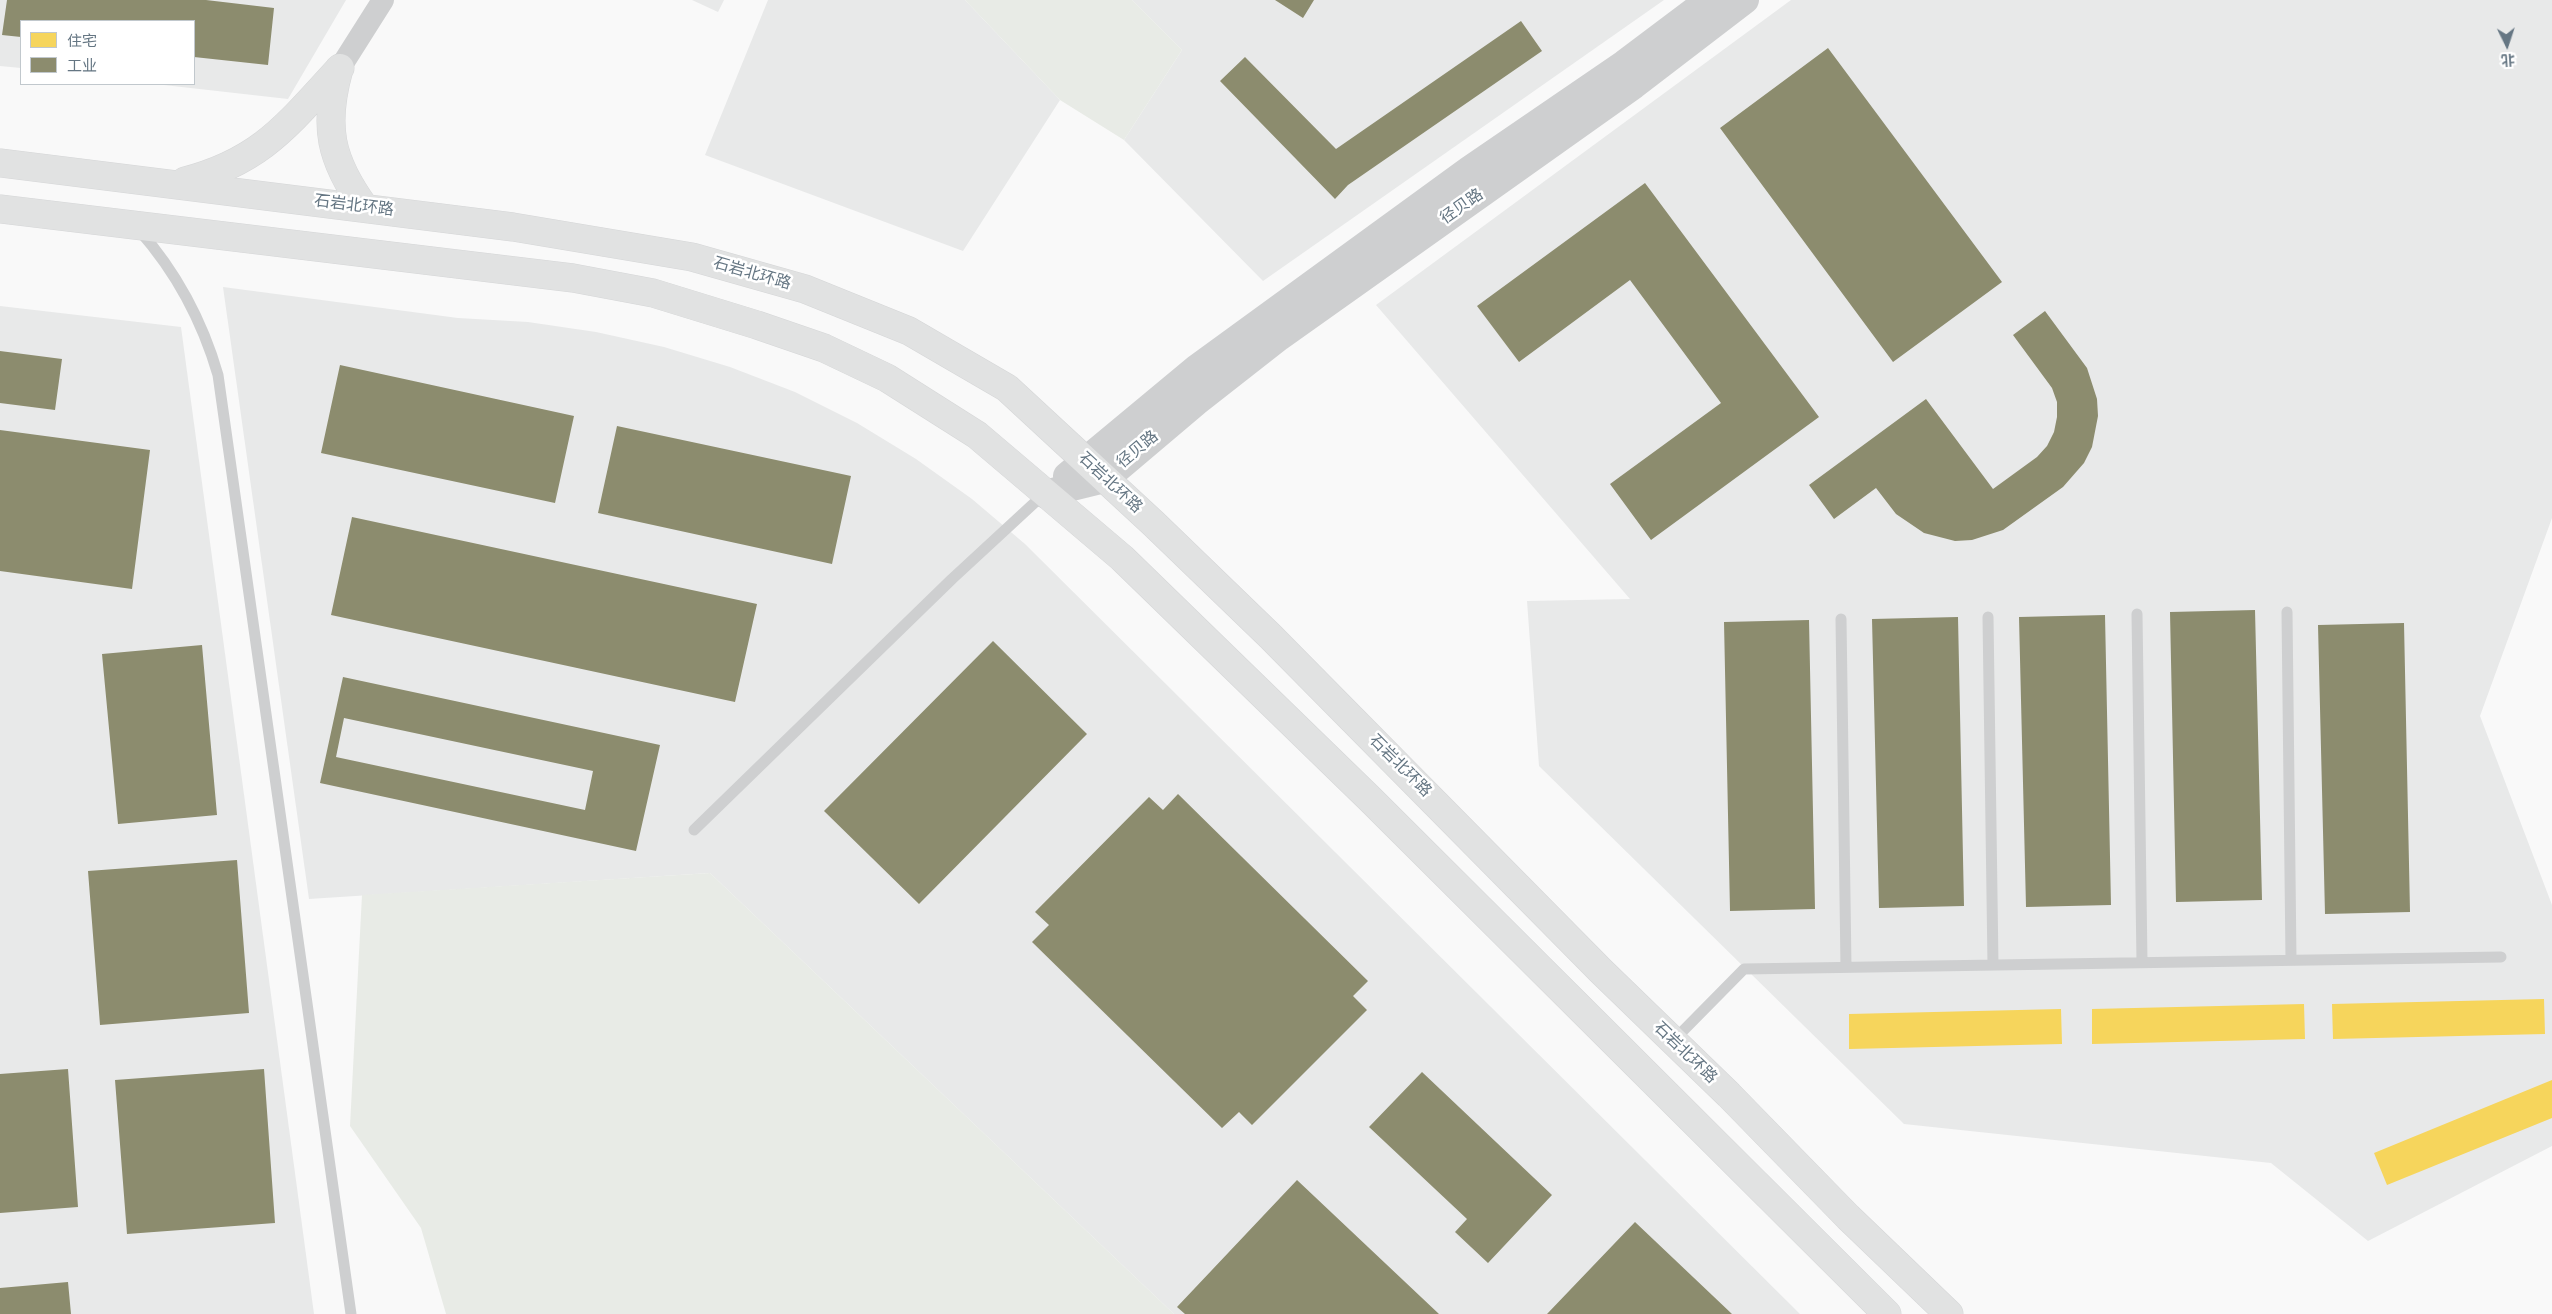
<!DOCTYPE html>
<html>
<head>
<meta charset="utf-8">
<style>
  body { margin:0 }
  #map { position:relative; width:2552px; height:1314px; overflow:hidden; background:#f9f9f9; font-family:"DejaVu Sans","Noto Sans SC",sans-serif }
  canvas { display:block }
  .legend { position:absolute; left:20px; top:20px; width:175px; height:65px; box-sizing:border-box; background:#fff; border:1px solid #c1c8cd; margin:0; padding:6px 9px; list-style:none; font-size:15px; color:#657683 }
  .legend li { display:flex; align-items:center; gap:10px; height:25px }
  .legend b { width:25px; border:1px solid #c1c8cd }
  .north { position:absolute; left:2482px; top:20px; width:50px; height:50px; -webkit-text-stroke:4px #fff; paint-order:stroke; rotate:176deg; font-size:14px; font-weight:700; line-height:20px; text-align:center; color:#657683 }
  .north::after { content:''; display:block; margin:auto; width:18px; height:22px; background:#657683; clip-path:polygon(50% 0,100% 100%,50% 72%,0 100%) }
</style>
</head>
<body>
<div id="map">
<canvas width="2552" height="1314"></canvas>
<ul class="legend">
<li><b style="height:14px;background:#f6d55c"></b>住宅</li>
<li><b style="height:14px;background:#8c8c6e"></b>工业</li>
</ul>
<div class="north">北</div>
</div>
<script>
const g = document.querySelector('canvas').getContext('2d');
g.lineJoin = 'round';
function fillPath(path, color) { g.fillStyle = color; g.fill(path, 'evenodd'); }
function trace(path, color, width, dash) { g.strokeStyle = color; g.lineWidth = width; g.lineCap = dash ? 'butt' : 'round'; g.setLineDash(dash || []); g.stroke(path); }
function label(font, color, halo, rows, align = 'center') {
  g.font = font + ' "DejaVu Sans","Noto Sans SC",sans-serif'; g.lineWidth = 5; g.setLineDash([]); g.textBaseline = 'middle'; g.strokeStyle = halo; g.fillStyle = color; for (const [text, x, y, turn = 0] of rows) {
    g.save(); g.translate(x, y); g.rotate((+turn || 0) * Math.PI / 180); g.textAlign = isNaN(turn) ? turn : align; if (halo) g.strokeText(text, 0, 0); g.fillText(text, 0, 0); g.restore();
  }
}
fillPath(new Path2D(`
  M0,0H346L288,99L155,84H194V21H21V68L0,66Z
  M692,0H724L718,12Z
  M768,0H965L1060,100L963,251L705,155Z
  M1132,0H1664L1263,281L1124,140L1182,50Z
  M1791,0H2552V518L2480,716L2552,905V1146L2368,1241L2271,1163L1904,1124L1539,766L1527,601L1630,599L1376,305Z
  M223,287L458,318L528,322L596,332L664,347L730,367L795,392L857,423L916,459L972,499L1025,544L1800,1314H1174L710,873L309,899Z
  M0,306L181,327L314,1314H0Z`), '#e8e9e9');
fillPath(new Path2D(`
  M965,0H1132L1182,50L1124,140L1060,100Z
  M710,873L1174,1314H446L421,1228L350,1126L362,895Z`), '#e8ebe6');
fillPath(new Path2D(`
  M2544,999L2545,1034L2333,1039L2332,1004Z
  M2304,1004L2305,1039L2092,1044V1009Z
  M2061,1009L2062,1044L1849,1049V1014Z
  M2552,1080V1118L2387,1185L2374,1153Z`), '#f6d55c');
fillPath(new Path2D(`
  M7,0H206L274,8L268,65L194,57V21H21V37L2,35Z
  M1275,0H1314L1303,18Z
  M1521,21L1542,51L1348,185L1335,199L1220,81L1245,57L1336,149Z
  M1828,48L2002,282L1893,362L1720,128Z
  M1645,183L1819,417L1651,540L1610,484L1721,403L1630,280L1519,362L1477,306Z
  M2045,311L2087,368L2097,399L2098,416L2092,447L2084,463L2063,487L2003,530L1972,540L1955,541L1924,533L1896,514L1876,488L1834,519L1809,485L1926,399L1993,489L2037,457L2047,446L2054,432L2057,417V402L2052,388L2013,335Z
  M0,351L62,359L55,410L0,403Z
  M340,365L574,416L555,503L321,453Z
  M617,426L851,476L832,564L598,513Z
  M0,430L150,450L132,589L0,571Z
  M352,517L757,604L735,702L331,615Z
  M2255,610L2262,900L2176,902L2170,612Z
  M2105,615L2111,905L2026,907L2019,617Z
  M1958,617L1964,906L1879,908L1872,619Z
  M1809,620L1815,909L1730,911L1724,622Z
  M2404,623L2410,912L2325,914L2318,625Z
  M993,641L1087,734L919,904L824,811Z
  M202,645L217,815L118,824L102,654Z
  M343,677L660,745L636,851L320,783ZM344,718L593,771L585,810L336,757Z
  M1178,794L1368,981L1353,996L1367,1010L1252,1125L1239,1112L1222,1128L1032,942L1049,925L1035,912L1149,797L1163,810Z
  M237,860L249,1013L100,1025L88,871Z
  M68,1069L78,1207L0,1213V1074Z
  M264,1069L275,1223L127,1234L115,1080Z
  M1422,1072L1552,1195L1488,1263L1455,1232L1467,1219L1369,1127Z
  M1297,1180L1439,1314H1185L1177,1307Z
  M1635,1222L1732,1314H1547Z
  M68,1282L71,1314H0V1288Z`), '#8c8c6e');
const secondary = new Path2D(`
  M339,69C323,126 330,160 365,208
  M0,163L513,227L692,257L805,289L909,331L1007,388L1154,524L1270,636L1601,971L1729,1095L1848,1217L1949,1314
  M185,181C262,161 288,124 340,68
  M0,209L573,278L653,293L757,325L824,348L887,378L977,435L1122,558L1370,799L1887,1314`);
trace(secondary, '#d5d6d7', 29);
trace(new Path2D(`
  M139,230C177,273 202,320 218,375L351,1314
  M2287,612L2291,960
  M2137,614L2142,962
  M1988,617L1993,965
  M1841,619L1846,967
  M694,830L952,579L1044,494
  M1673,1041L1744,969L2501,957`), '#cecfd0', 11);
trace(new Path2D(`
  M340,68L383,0`), '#cecfd0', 22);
trace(new Path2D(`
  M1067,476L1197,368L1469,170L1624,64L1709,0
  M1044,494L1105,479L1196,402L1279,337L1634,85L1745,0`), '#cecfd0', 28);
trace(secondary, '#e1e2e2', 28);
label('16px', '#657683', '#fff', [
  ["石岩北环路",354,206,7],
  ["径贝路",1462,207,-35],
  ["石岩北环路",752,274,16],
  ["径贝路",1138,450,-40],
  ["石岩北环路",1110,483,43],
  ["石岩北环路",1400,766,45],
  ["石岩北环路",1685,1053,44]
]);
</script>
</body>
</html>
